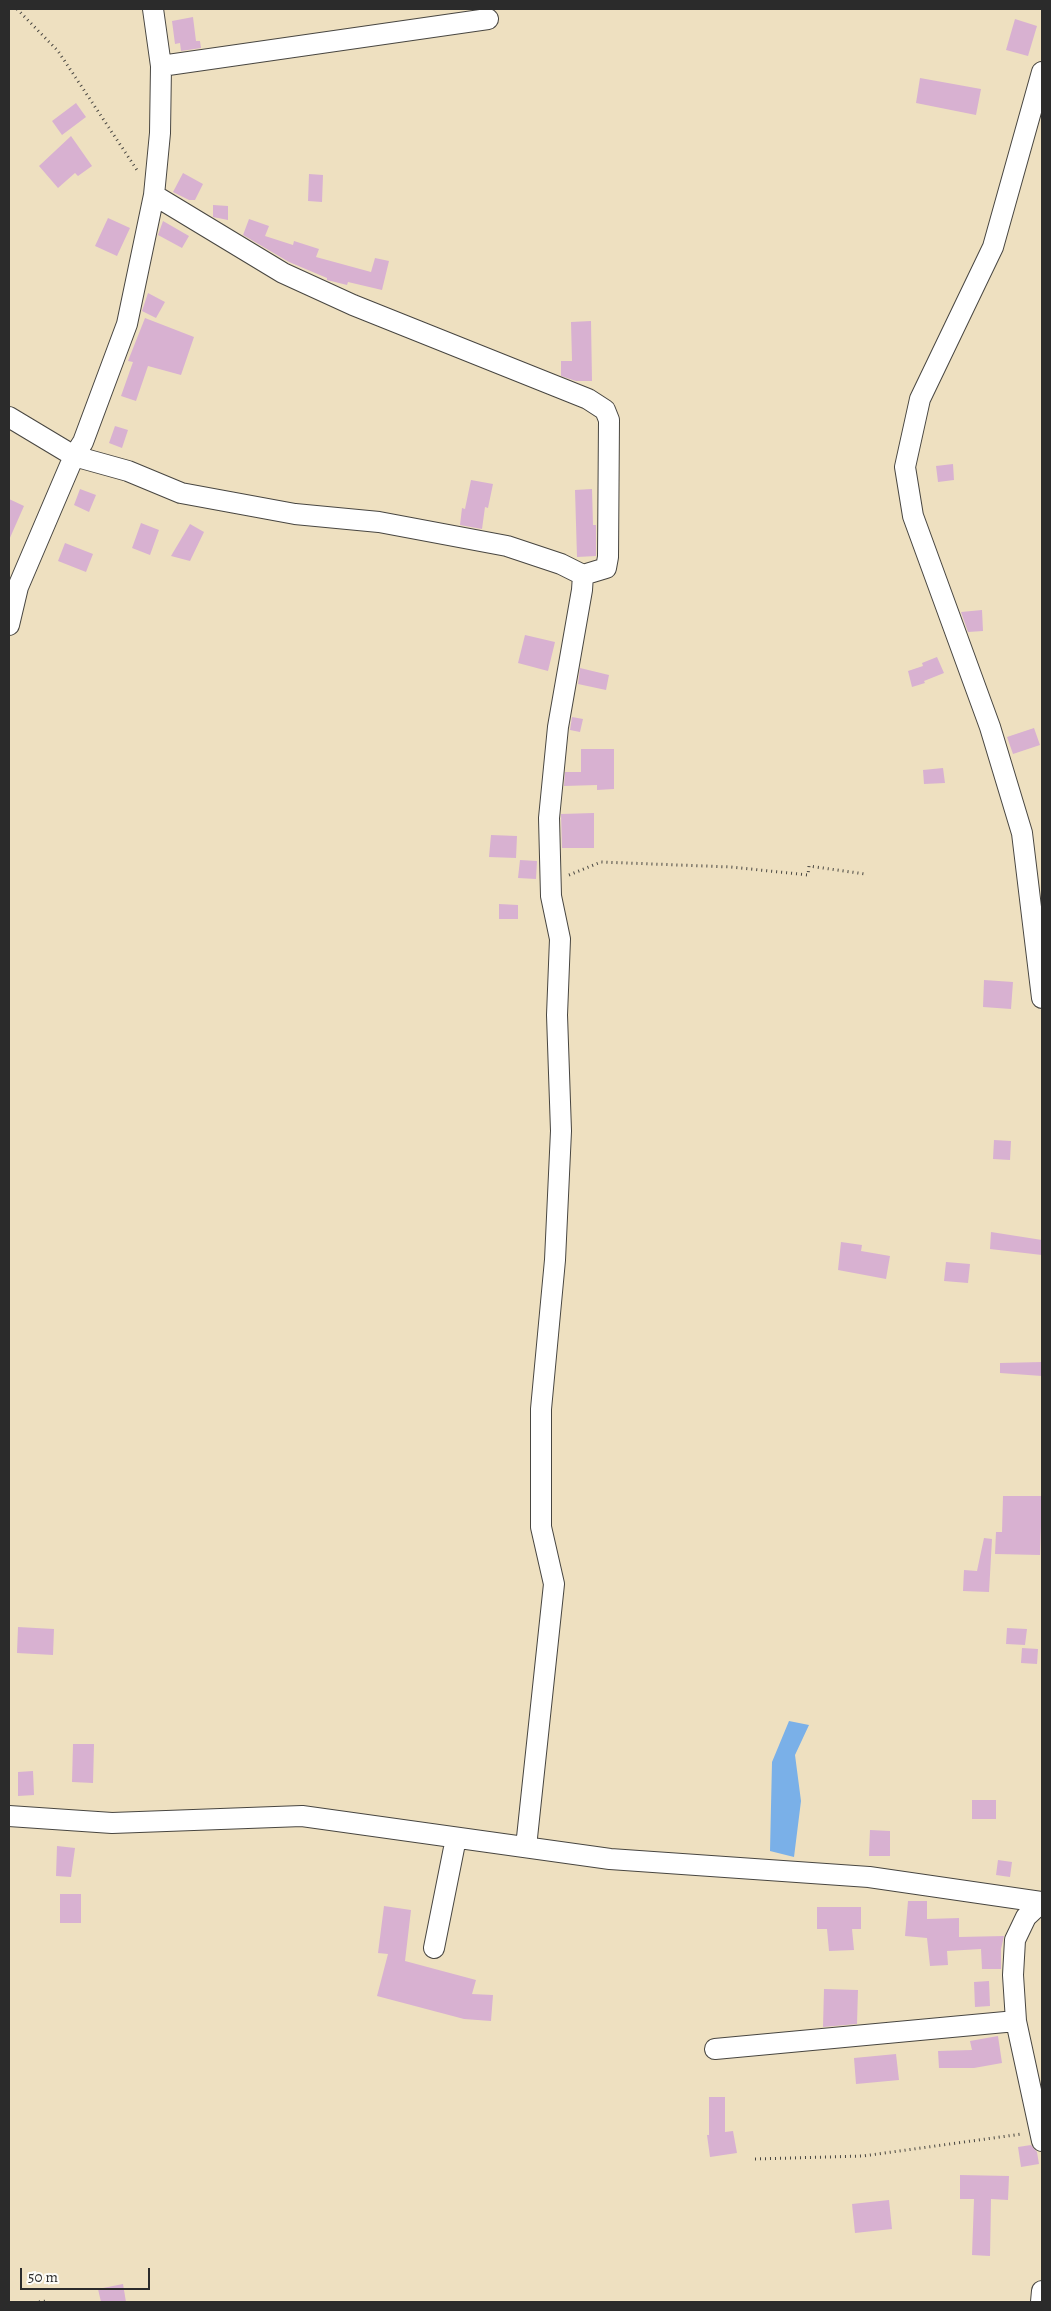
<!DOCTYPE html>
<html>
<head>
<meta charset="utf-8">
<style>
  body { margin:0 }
  #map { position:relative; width:1051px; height:2311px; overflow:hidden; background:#eee0c0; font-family:Alegreya,serif }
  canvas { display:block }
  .frame { position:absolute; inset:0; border:10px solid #2b2b2b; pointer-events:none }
  .scale { position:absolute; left:20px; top:2268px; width:130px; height:22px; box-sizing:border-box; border:2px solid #2b2b2b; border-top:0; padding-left:6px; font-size:15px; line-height:18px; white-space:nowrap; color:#2b2b2b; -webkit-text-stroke:4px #fdfcf7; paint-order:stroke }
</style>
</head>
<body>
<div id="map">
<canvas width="1051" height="2311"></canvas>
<div class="frame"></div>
<div class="scale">50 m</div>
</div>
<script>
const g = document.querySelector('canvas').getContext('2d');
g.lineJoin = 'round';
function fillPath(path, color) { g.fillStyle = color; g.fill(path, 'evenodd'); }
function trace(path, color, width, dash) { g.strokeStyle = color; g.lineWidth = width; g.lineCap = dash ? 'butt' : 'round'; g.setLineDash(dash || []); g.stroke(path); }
fillPath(new Path2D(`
  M789,1721L809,1725L795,1755L801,1801L794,1857L770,1851L772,1762Z`), '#7ab0e8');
fillPath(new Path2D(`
  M193,17L196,41H200L201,48L181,51L180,43L175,44L172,21Z
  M1015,19L1037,26L1028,56L1006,50Z
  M920,78L981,89L976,115L916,103Z
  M76,103L86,117L62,135L52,121Z
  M71,136L92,166L78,176L75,173L58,188L39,166Z
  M183,173L203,184L195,200H189L173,192Z
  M309,174L323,175L322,202L308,201Z
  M213,205L228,206V220L213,217Z
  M108,218L130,228L117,256L95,246Z
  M249,219L269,226L265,236L293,245L294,241L319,249L316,257L371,272L375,258L389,261L382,290L348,282L347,285L327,280V278L289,262L243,235Z
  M163,221L189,236L182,248L158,235Z
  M148,293L165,302L156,318L142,311Z
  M145,318L194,337L181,375L148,366L136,401L121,396L133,362L128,361Z
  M591,321L592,381H576L561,376V361H572L571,322Z
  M115,426L128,430L122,448L109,443Z
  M953,464L954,480L938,482L936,466Z
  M471,480L493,484L488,508L485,507L482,529L460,525L462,508L465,509Z
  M80,489L96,495L89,512L74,505Z
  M592,489L593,525H596V556L577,557L575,490Z
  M9,499L24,506L9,540Z
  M141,523L159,530L150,555L132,548Z
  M190,524L204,532L190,561L171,556Z
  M65,543L93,554L86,572L58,561Z
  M982,610L983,631L968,632L961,612Z
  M525,635L555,642L548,671L518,663Z
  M937,657L944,673L924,681L925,683L912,687L908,671L923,666L922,663Z
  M580,668L609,675L606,690L578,684Z
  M572,717L583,719L580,732L570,730Z
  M1034,728L1040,745L1013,754L1007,737Z
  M581,749H614V789L597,790V785L564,786L565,772H581Z
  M943,768L945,783L924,784L923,770Z
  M594,813V848H562L561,814Z
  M491,835L517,836L516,858L489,857Z
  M520,860L537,861L536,879L518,878Z
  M499,904L518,905V919H499Z
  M984,980L1013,982L1011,1009L983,1007Z
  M994,1140L1011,1141L1010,1160L993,1159Z
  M991,1232L1042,1240V1255L990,1249Z
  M841,1242L862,1245L861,1251L890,1256L886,1279L838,1270Z
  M946,1262L970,1264L968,1283L944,1281Z
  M1042,1362V1376L1000,1373V1363Z
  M1003,1496H1042L1040,1555L995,1554L996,1532H1002Z
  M984,1538L992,1539L989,1592L963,1591L964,1570L977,1571Z
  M18,1627L54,1629L53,1655L17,1653Z
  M1007,1628L1027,1629L1025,1645L1006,1644Z
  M1022,1648L1038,1649L1037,1664L1021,1663Z
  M73,1744H94L93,1783L72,1782Z
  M33,1771L34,1795L18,1796V1772Z
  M972,1800H996V1819H972Z
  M870,1830L890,1831V1856H869Z
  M57,1846L75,1848L71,1877L56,1876Z
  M998,1860L1012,1862L1010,1877L996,1875Z
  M60,1894H81V1923H60Z
  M908,1901H927V1919L959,1918V1937L1004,1936L1001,1949V1969H982L981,1949L947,1951L948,1965L930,1966L927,1938L905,1936Z
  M384,1906L411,1910L405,1961L476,1980L472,1994L493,1995L491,2021L464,2019L377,1996L388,1954L378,1953Z
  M817,1907H861V1929H852L854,1950L829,1951L827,1929H817Z
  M989,1981L990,2006L975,2007L974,1982Z
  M824,1989L858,1990L857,2024L823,2027Z
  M998,2036L1002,2063L974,2068H939L938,2051L972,2050L970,2041Z
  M896,2054L899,2080L856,2084L854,2058Z
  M709,2097H725V2132L733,2131L737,2153L710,2157L707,2135H709Z
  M1031,2145L1037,2152L1039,2164L1021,2167L1018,2147Z
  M960,2175L1009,2176L1008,2200L991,2199L990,2256L972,2255L974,2199H960Z
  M889,2200L892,2229L855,2233L852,2204Z
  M123,2284L126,2302H101L98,2289Z`), '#d8b1d1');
const minor = new Path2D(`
  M161,66L488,19
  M1042,72L993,247L920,399L905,467L913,516L990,727L1022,833L1042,998
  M154,195L283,273L353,305L588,399L605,410L609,420L608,557L606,568L583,575
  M9,417L74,456L128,471L181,493L295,514L379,522L507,546L561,564L583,575L582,590L558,727L549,818L551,896L560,939L557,1015L561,1131L555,1260L541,1409V1527L554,1584L526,1847
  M9,625L18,587L74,456L83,442L127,324L154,195L160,133L161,66L153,9
  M9,1816L112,1823L302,1816L610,1859L869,1877L1041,1902
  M1042,1902L1026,1917L1015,1940L1013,1975L1016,2021L1042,2141
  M434,1948L456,1838
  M715,2049L1016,2021
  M1041,2302L1042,2291`);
trace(minor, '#484641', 22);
trace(new Path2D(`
  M17,9L58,51L137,170
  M569,875L601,862L731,867L808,875L809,866L865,874
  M755,2159L863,2156L1022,2134
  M39,2302L46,2301`), '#484641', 3, [1, 4]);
trace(minor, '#fff', 20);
</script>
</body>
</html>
